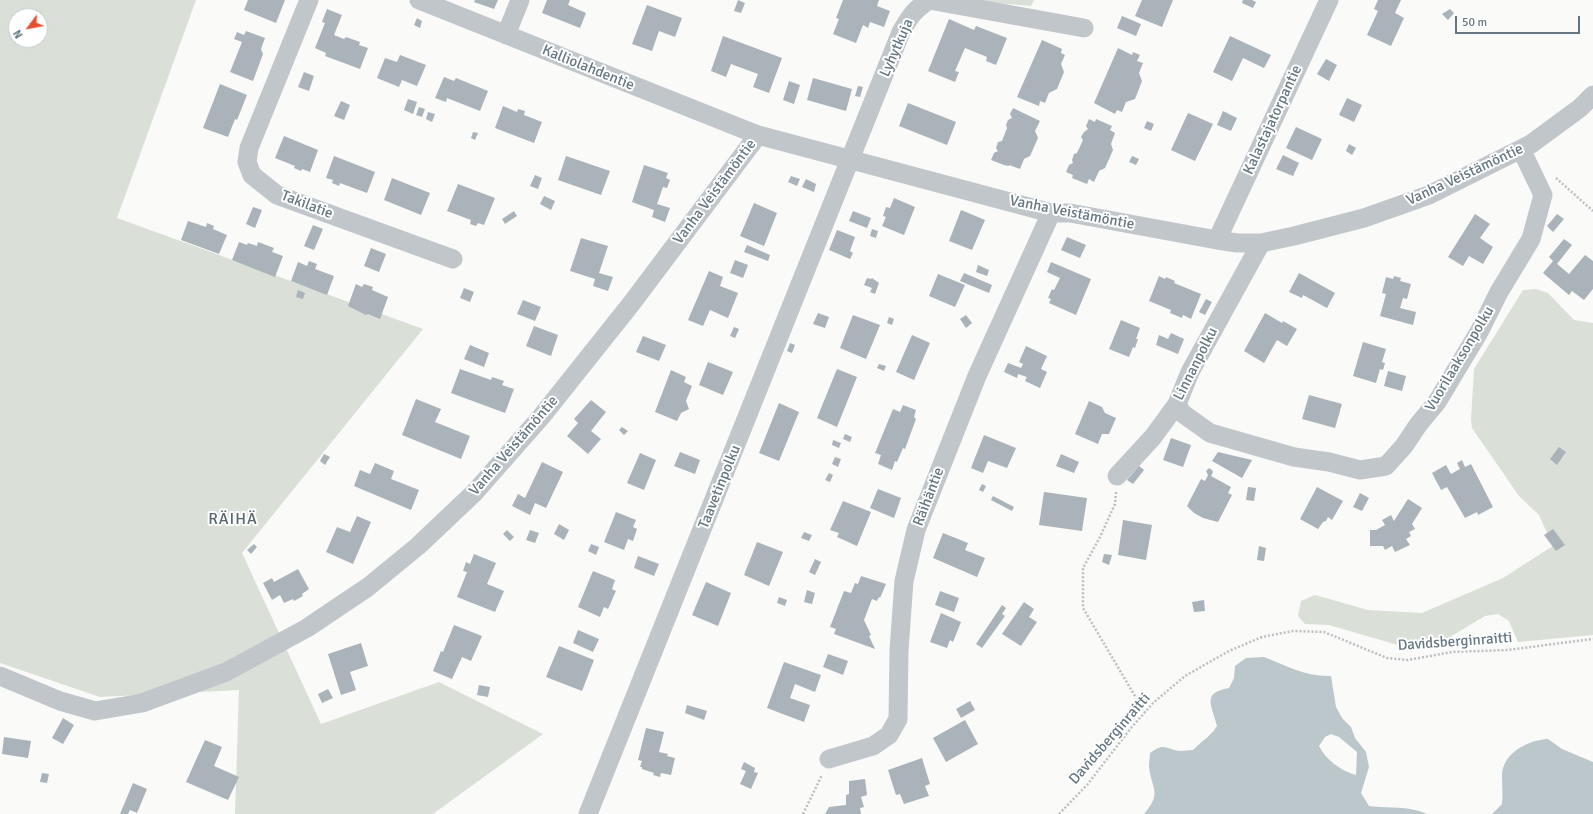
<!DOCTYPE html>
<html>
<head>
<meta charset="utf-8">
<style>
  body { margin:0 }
  #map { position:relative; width:1593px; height:814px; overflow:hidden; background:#fafaf8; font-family:Signika,sans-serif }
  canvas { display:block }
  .north { position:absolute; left:8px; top:8px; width:40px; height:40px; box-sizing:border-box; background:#fff; border:1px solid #c1c9cd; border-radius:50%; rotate:238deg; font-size:11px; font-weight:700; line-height:16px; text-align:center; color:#657782 }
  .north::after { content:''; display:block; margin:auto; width:14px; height:18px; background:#e25030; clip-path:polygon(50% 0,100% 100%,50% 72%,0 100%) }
  .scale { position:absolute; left:1455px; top:16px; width:125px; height:18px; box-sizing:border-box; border:2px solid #657782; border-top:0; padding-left:5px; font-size:12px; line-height:14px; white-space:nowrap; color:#657782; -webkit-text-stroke:3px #fff; paint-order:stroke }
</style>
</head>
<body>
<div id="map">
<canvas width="1593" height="814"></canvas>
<div class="north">N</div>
<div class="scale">50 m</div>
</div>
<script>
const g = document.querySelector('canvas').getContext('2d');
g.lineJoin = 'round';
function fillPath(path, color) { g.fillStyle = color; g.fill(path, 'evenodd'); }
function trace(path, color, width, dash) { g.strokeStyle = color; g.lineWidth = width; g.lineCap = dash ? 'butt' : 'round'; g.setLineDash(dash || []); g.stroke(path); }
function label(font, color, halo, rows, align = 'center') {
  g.font = font + ' Signika,sans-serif'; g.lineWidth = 4; g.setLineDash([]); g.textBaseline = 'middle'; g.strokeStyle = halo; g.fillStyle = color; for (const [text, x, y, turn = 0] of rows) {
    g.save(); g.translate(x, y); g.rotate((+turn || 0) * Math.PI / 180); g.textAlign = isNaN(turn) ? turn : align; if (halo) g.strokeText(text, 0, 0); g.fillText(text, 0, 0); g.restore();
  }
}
fillPath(new Path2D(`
  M0,0H196L117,218L423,329L242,553L321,724L439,682L543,734L433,814H235L239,690L100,697L0,663ZM16,16H40V40H16Z
  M962,0H1034L1031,6Z
  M1536,289L1548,293L1574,320L1593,323V635L1518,642L1509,621L1498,614L1485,616L1445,640L1408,648L1329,625L1305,624L1298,616L1301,601L1315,595L1368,610L1422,613L1503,578L1553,546L1539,515L1519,496L1472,428L1471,420L1474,369L1523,290Z`), '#dadfd7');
fillPath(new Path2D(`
  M1264,657C1287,666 1306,677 1331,676L1336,707L1342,718L1351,727L1355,738L1366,752L1369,767L1361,793L1369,806C1390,809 1407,805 1427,814H1144C1163,792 1151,789 1149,766C1149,762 1150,757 1150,753C1165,742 1165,749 1180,751C1184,751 1189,750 1193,750C1202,741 1211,736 1217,726C1212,705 1201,693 1229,688L1234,678L1235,666L1246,658ZM1331,734L1339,737L1357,752L1356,775C1341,771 1326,760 1319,746L1325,737Z
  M1548,739L1562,749L1593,762V814H1492L1502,804C1503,794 1502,784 1502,775C1503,752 1529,740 1548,739Z`), '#bbc7cb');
fillPath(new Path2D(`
  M248,0H285L276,23L244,10Z
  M475,0H498L494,9L474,2Z
  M547,0H570L568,5L586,13L580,28L542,13Z
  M738,0L745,3L741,13L734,11Z
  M843,0H879L877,6L890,11L884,27L870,22L868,28L863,25L856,43L833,34L839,19L836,18Z
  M1142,0H1173L1162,27L1135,16Z
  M1243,0H1252L1256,2L1253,8L1242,3Z
  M1378,0H1401L1395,13L1404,18L1391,46L1367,35L1378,11L1374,9Z
  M647,5L682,18L675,37L659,31L652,51L632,44Z
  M327,9L342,15L334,35L344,39L346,37L360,42L359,45L368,48L360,69L325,56L326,53L315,48L325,23L322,22Z
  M1450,9L1454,13L1448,20L1442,14Z
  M1122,16L1141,24L1136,36L1117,28Z
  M417,18L422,21L420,28L414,25Z
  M949,19L974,30L976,26L1007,38L996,65L986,61L987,57L965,48L955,71L959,72L955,82L928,71Z
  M246,31L265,38L261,49L263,54L253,81L230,72L242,42L234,39L237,32L244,35Z
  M723,36L782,58L769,93L753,87L758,74L731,64L726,77L711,71Z
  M1230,36L1271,55L1264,68L1243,58L1232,81L1213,72Z
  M1042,40L1062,49L1061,53L1065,55L1061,64L1064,72L1057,89L1049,93L1045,103L1040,101L1039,106L1017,97Z
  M1118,48L1132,55L1133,52L1140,55L1137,61L1143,63L1139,73L1142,81L1135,99L1126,102L1122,112L1117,110L1115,114L1094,103Z
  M400,55L426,65L417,86L402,80L399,87L377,78L385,58L397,62Z
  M1326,59L1337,65L1329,81L1317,74Z
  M304,72L314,76L309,91L298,87Z
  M444,77L454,81L456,78L488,91L480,111L447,98L446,102L435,98Z
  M813,78L852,89L846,111L807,100Z
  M789,81L800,85L794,104L783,100Z
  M220,84L247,95L237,120L235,119L228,137L203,128Z
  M858,86L863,87L860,97L855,96Z
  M1347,98L1362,105L1354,122L1339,115Z
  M408,99L417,102L413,114L404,110Z
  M341,101L350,105L344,120L334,116Z
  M908,103L956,122L947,145L899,126Z
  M503,106L517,112L518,109L525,111L524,115L542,122L534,143L495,128Z
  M419,107L425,109L422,117L416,115Z
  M1013,108L1040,121L1035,131L1038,138L1030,156L1024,159L1020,169L1009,165V166L1004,165L991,160L994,153L998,151L996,148L998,142L1002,141L1007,128L1006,125L1008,120L1012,118L1010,114Z
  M1223,111L1237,118L1231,131L1217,125Z
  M428,112L435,114L432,122L426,119Z
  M1188,113L1213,124L1195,161L1171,150Z
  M1089,119L1095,122L1096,119L1112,126L1110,130L1115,133L1111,144L1113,150L1105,168L1099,171L1094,182L1089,179L1087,184L1072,178L1073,175L1066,172L1069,165L1073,163L1072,160L1074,154L1077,153L1083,140L1081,137L1084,132L1088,129L1086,126Z
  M1147,121L1154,124L1151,131L1144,128Z
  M1296,127L1322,139L1312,160L1286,148Z
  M473,132L478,133L475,140L471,138Z
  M284,136L318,150L310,172L302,169L301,171L294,168L295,166L275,158Z
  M1349,144L1356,148L1352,155L1346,151Z
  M1283,155L1299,163L1293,176L1276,169Z
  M334,156L375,172L367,193L340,183L339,186L332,183L333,180L326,178Z
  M566,156L610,171L601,195L558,180Z
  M1132,156L1139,159L1136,165L1129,162Z
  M644,165L668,173L666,178L670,180L667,188L663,187L657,204L670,208L665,222L652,217L654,210L632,202Z
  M535,175L542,178L538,189L530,186Z
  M791,176L800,179L797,186L788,182Z
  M392,178L430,193L421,215L384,200Z
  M806,179L816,184L814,192L802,187Z
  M458,184L495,198L484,225L478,223L476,226L470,224L471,220L447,211Z
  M544,196L555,201L551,210L540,204Z
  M894,198L915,207L904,235L882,226L886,217L883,216L886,207L890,208Z
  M754,203L777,213L764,246L740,236Z
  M253,207L262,210L255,228L246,224Z
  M961,210L985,220L972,250L949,241Z
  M514,211L517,216L505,224L502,219Z
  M853,211L871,218L867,228L849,221Z
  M1475,214L1490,224L1480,238L1493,247L1483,264L1469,256L1463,266L1448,257Z
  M1557,214L1564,219L1553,232L1547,226Z
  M188,221L206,227L207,223L214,226L213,229L227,235L219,254L181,240Z
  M313,225L323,229L314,250L304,246Z
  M872,229L878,231L876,238L870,236Z
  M837,230L855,237L850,251L853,253L850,259L829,250Z
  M1067,237L1086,245L1080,258L1061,250Z
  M581,238L608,246L599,273L613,277L608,291L593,286L595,279L570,271Z
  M1564,239L1572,245L1557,264L1569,274L1585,255L1593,261V289L1584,300L1572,291L1569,295L1543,273L1553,261L1549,257Z
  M239,242L247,245L248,243L257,246L258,242L274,248L272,252L283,256L275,277L232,260Z
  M747,245L770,255L768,261L744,252Z
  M371,248L386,254L379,272L364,266Z
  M735,260L748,265L743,278L730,273Z
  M309,261L317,264L315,269L334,276L327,295L291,281L298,262L307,266Z
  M1051,262L1091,279L1076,315L1049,303L1051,299L1048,298L1052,289L1054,290L1060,278L1047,272Z
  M978,265L989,270L987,276L976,272Z
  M709,271L723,277L720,286L738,293L728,318L710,310L703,326L688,320Z
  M964,273L992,285L989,293L960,281Z
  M1299,273L1335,293L1327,308L1303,295L1302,298L1289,292Z
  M938,274L965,285L955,307L929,296Z
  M1159,276L1165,279L1166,277L1175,281L1174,283L1201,294L1191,319L1183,315L1182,318L1170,313L1171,310L1149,301Z
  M1394,276L1401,278L1400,281L1411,284L1407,299L1403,298L1400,308L1416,312L1413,325L1380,316L1386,294L1382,293L1386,277L1393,279Z
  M867,278L871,279L872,278L879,283L875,294L870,292L872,288L864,285Z
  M356,284L362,287L364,284L373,287L372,290L388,297L380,319L368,314L366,315L348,306Z
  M464,288L474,292L470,302L460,298Z
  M298,290L305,293L303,299L296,297Z
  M1206,299L1212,302L1205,315L1199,312Z
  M523,300L541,307L535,321L517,314Z
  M818,313L829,317L825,328L813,324Z
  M1265,313L1282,323L1283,321L1297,329L1287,346L1277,340L1264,363L1244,351Z
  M853,315L880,325L866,359L840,348Z
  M966,315L972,323L966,328L960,319Z
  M889,317L894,319L892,325L887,323Z
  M1121,320L1140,328L1136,339H1138L1135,348L1133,347L1129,357L1109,349Z
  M534,326L558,335L551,356L526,346Z
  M734,327L739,329L735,338L730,336Z
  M1171,333L1184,339L1178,354L1156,345L1159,335L1168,339Z
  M912,335L930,343L914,380L896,372Z
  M643,336L666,345L659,361L636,352Z
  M1363,342L1386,349L1382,362L1385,363L1383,370L1380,369L1376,383L1353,376Z
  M790,343L795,345L792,353L787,351Z
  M470,345L489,353L484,367L464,359Z
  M1026,346L1047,356L1041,369L1047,372L1040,388L1025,381L1027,377L1018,374L1017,378L1004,372L1008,363L1021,368L1023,364L1019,362Z
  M708,362L733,372L723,395L699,385Z
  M879,364L886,366L884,371L877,368Z
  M460,369L491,380L492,377L504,381L502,385L514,389L505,413L451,393Z
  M837,369L857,377L837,427L817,418Z
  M671,370L686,377L684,382L692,386L686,401L689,409L681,413L677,421L655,412Z
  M1388,371L1406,376L1402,391L1384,386Z
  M1309,395L1342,404L1335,428L1302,419Z
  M416,399L441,409L435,422L470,436L461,459L402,435Z
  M591,400L606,412L591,431L601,439L588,454L567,436L578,423L574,419Z
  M1089,401L1102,407L1105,413L1116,418L1109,434H1102L1098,444L1075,434Z
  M779,403L799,412L779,461L759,453Z
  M903,405L916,410L914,417L916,419L905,449L903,448L897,462L895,461L892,470L878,464L881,455L875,453L893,409L900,412Z
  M622,427L628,431L624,435L619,430Z
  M845,434L852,437L850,442L843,439Z
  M984,435L1016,448L1007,468L988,461L983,473L971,468Z
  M1171,438L1191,445L1183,467L1163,460Z
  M833,440L841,443L839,448L832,445Z
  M1559,447L1566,452L1557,465L1550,459Z
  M680,452L700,460L695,474L674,466Z
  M1218,452L1252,460L1242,478L1212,461Z
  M640,453L656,460L644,490L627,483Z
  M324,454L330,457L325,465L320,461Z
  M1061,454L1079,462L1074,473L1056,466Z
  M835,457L841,459L838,467L832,464Z
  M1462,460L1465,467L1471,464L1493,507L1478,515L1477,512L1465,518L1447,487L1441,490L1432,473L1446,465L1451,474L1460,469L1457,463Z
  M542,462L563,472L546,508L535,503L530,515L512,506L518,494L525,498Z
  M375,463L394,471L391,479L419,490L411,510L354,486L360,470L370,474Z
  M1139,466L1144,470L1133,484L1127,480Z
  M1209,468L1212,470L1213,472L1211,476L1231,487L1228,493L1232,495L1218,522L1203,518L1194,513L1187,506L1201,479L1205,481L1208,475L1206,471Z
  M829,473L833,475L830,482L825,480Z
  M982,484L986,486L983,492L979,490Z
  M1248,487L1256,488L1254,501L1246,500Z
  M1317,487L1343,501L1332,520L1328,517L1326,521L1323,522L1318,529L1300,519Z
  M878,489L901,498L894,518L870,508Z
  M1044,492L1087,498L1082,531L1039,525Z
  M1360,493L1369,498L1362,511L1353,507Z
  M993,496L1014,507L1012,511L991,500Z
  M1408,499L1422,508L1412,524L1415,529L1409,532L1411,536L1406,539L1410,545L1395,552L1392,546L1385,550L1383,546H1370V530H1376L1385,525L1382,520L1391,515L1394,521Z
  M843,501L871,512L857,546L837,537L839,533L830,530Z
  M616,512L636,520L633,527L637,529L633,541L628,539L624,550L604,542Z
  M357,516L371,522L353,564L326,552L337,527L350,532Z
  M1123,520L1152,525L1146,560L1118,555Z
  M559,524L569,530L564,540L554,534Z
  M1553,529L1565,545L1556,551L1544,535Z
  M507,530L514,537L510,541L503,534Z
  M530,530L539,533L535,543L526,540Z
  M804,532L812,535L809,541L801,538Z
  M943,533L968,543L965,550L985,558L977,577L933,558Z
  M757,542L783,552L769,586L744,575Z
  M254,544L257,547L251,554L247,550Z
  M591,544L599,547L596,555L588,551Z
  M1259,546L1266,548L1264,561L1257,560Z
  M474,554L496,563L487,584L504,591L495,612L457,597L467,572L463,571L466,562L470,564Z
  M1104,554L1112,555L1109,565L1102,562Z
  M638,556L659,564L654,576L634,568Z
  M815,559L821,562L815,575L809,572Z
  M298,569L309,589L302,594L303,596L294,601L293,599L284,603L280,595L272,600L263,583L272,578L274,582Z
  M593,571L615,580L612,589L616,591L608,609L604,607L600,617L578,607Z
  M861,576L886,584L880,598L879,597L877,601L872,599L864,620L871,635L869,636L875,649L834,634L836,629L830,627L844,591L851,593L855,583L858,584Z
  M706,582L731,593L718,626L692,615Z
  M807,590L815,593L812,604L804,602Z
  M940,591L959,598L954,612L935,605Z
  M779,597L787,600L785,606L777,603Z
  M1204,600L1205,611L1194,612L1192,602Z
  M1024,602L1034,609L1029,617L1037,622L1021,646L1002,634Z
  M1002,605L1006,608L1002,614L1005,616L982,648L976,644Z
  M941,613L961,622L953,642L950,640L947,648L930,642Z
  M454,625L482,636L471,661L462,657L452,679L433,671L441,651L443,652Z
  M578,630L599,639L593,652L573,643Z
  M361,643L368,666L350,672L356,690L341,695L328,654Z
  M559,646L594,660L582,691L546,677Z
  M828,654L848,661L843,675L823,667Z
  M784,662L821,675L815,692L795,684L790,698L810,705L804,722L767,708Z
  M479,685L490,687L488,697L477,695Z
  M328,689L333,698L322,703L318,694Z
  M970,701L975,710L961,718L956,709Z
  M687,705L707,711L704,720L685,713Z
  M63,718L74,725L63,744L52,738Z
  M965,720L978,744L946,762L933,738Z
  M646,728L664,732L659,752L668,754L667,756L675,758L671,775L661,773L660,777L653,775L654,773L642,769V767H640L642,761L638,760Z
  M4,737L31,741L28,758L2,754Z
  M205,740L222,747L214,766L239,777L228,800L186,782Z
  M922,758L930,784L925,786L929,796L904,804L900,794L896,795L888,770Z
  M744,762L755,768L754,772L758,773L751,789L740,784L746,771L741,769Z
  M42,773L49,774L47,783L40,782Z
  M865,779L867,795L861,797L864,807L860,808L861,814H825L829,807L846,805V795L849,794V781Z
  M133,783L147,789L137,813L130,810L128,814H120Z`), '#aab3b9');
trace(new Path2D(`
  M1556,178L1593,211
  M1116,492L1115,504L1100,537L1083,568V608L1145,713
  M803,814L822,775
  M1059,814L1087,785L1131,728L1153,703L1185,676L1229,651L1262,637L1293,631L1324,632L1387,658L1408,660L1452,652L1507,650L1593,639`), '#bbbfc2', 2.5, [2, 2]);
trace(new Path2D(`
  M309,0L249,148L247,162L252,175L277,195L453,259
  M419,0L758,135
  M506,35L520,0
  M1217,240L1329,0
  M1177,404L1182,413L1210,433L1294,457L1329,462L1360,470L1386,466L1404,446L1418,425L1437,402L1479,332L1499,292L1531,239L1543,195L1521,149
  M1117,476L1153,437L1177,404L1190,372L1261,243
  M0,676L60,701L95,711L142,703L226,672L307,628L368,587L418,546L475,492L541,417L631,304L758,135L1051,213H1070L1217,240L1237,243H1261L1294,236L1364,218L1429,195L1531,144L1580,108L1593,95
  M829,759L873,746L889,735L898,719L899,650L904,581L916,530L977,376L1051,213
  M588,814L901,32C910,16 914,10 929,0L1084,28`), '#c1c6ca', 19);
label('15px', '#657782', '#fff', [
  ["Lyhytkuja",897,48,-66],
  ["Kalliolahdentie",588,68,22],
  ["Kalastajatorpantie",1273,120,-65],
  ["Vanha Veistämöntie",1465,175,-25],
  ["Vanha Veistämöntie",715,192,-53],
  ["Takilatie",307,205,21],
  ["Vanha Veistämöntie",1072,213,11],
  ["Vuorilaaksonpolku",1460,359,-59],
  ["Linnanpolku",1196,364,-63],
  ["Vanha Veistämöntie",514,446,-49],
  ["Taavetinpolku",720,487,-68],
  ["Räihäntie",929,497,-69],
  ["Davidsberginraitti",1455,642,-4],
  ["Davidsberginraitti",1110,739,-49]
]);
g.letterSpacing = '1px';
label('16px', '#57656d', '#fff', [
  ["RÄIHÄ",233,520]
]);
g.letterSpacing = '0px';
</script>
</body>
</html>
